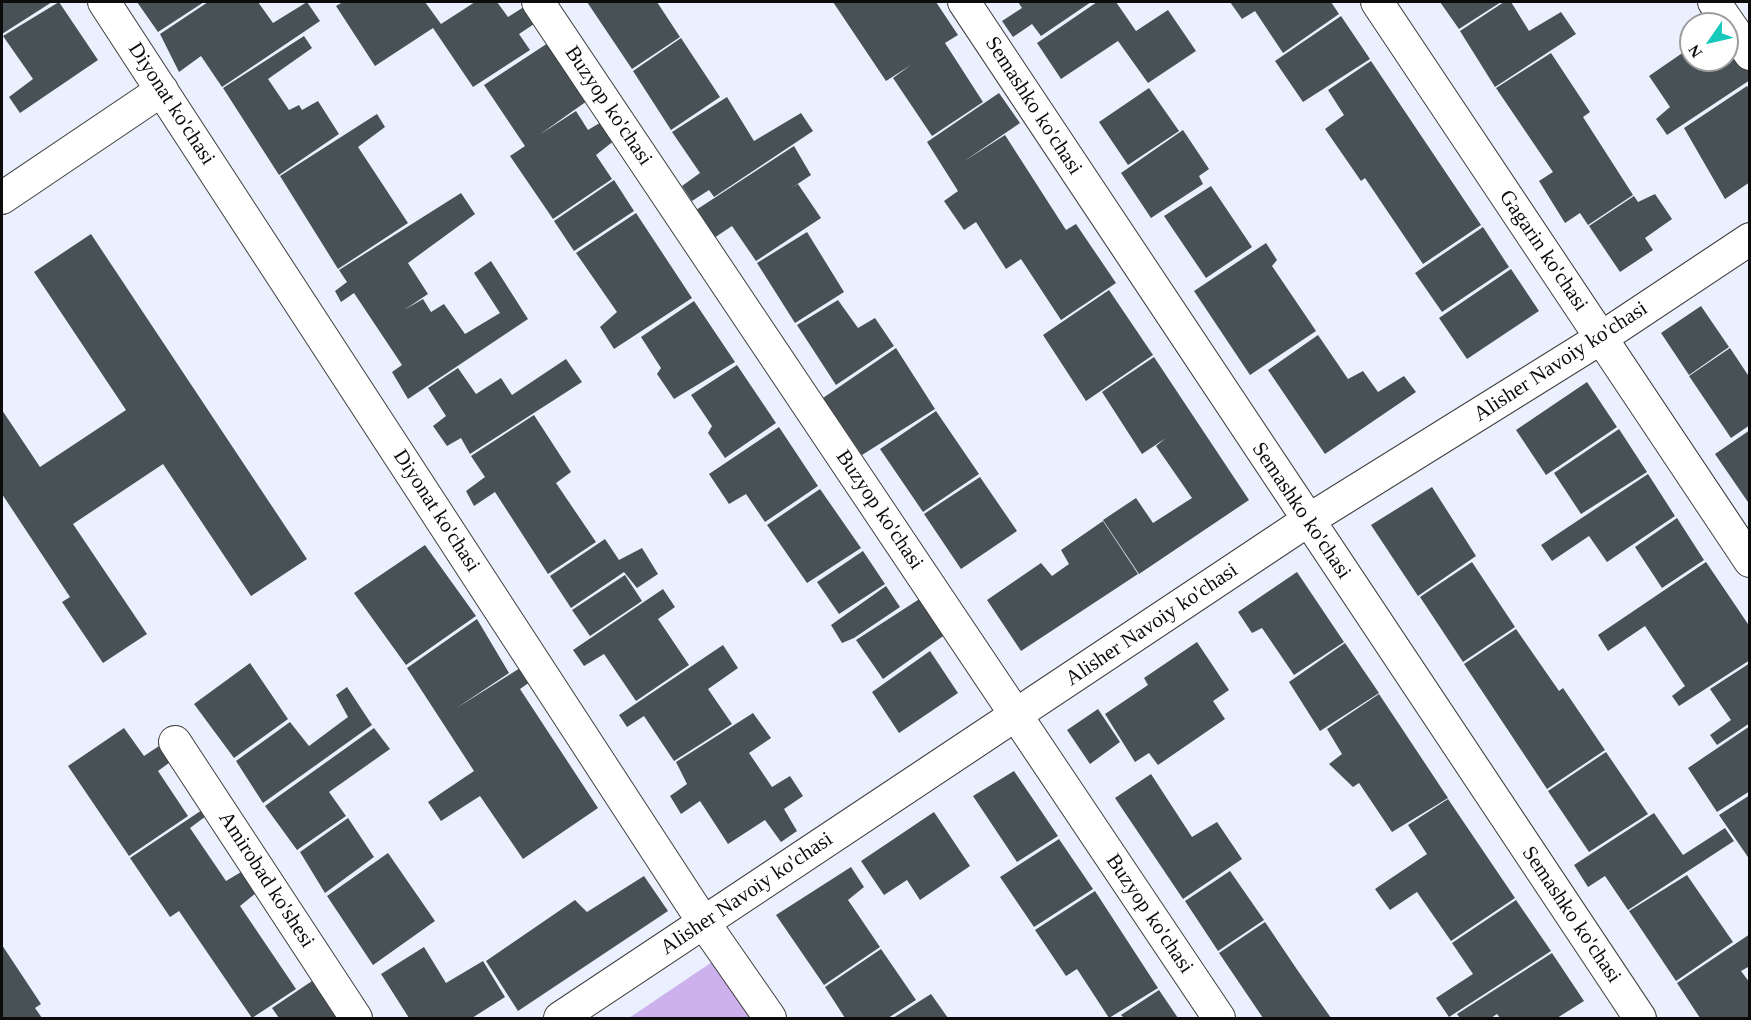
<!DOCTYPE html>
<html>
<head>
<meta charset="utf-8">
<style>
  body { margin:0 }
  #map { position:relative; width:1751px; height:1020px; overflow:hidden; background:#ebf0ff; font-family:"Times New Roman",serif }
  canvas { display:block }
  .frame { position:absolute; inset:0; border:3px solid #0c0c0c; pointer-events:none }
  .north { position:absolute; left:1679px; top:12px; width:60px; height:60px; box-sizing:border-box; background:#fff; border:2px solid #9e9e9e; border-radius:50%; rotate:236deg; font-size:16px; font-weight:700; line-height:24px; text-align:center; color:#0c0c0c }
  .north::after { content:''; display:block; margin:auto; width:21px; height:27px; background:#17c9bb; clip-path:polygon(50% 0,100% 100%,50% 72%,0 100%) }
</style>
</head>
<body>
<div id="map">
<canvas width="1751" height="1020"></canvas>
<div class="frame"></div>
<div class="north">N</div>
</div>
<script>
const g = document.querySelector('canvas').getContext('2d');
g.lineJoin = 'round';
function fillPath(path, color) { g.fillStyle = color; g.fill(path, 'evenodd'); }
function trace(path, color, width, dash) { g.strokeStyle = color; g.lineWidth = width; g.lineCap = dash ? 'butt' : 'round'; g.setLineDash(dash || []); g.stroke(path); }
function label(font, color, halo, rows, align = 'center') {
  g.font = font + ' "Times New Roman",serif'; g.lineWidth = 6; g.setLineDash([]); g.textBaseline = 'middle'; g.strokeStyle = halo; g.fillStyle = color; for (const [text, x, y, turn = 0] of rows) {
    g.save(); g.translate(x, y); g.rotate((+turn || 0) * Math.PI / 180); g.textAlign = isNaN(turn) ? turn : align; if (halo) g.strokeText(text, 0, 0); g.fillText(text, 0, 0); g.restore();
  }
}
fillPath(new Path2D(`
  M715,960L755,1018H629Z`), '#ccb1ed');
fillPath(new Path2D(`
  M2,2H52L2,34Z
  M59,2L98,60L20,113L9,97L33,79L3,36Z
  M137,2H204L158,32Z
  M208,2H258L273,23L307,2L320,21L222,87L201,56L179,72L160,34Z
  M343,2H425L441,24L475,2H497L508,17L527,5L537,22L519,34L530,50L473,87L433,28L375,66L336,6Z
  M587,2H657L680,37L632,69Z
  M833,2H936L958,35L945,43L983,102L932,136L893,78L911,65L886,81Z
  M1018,2H1091L1041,36L1032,24L1013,37L1002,21L1022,8Z
  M1097,2H1116L1136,31L1168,10L1196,51L1148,83L1118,41L1061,79L1037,43Z
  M1230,2H1331L1339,14L1283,53L1255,11L1242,19Z
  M1440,2H1501L1459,29Z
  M1504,2H1511L1529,31L1561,12L1576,34L1495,87L1460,31Z
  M1341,16L1370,59L1303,102L1275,61Z
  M304,36L312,48L268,79L289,110L299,105L302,110L318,101L339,134L279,175L223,88Z
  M1727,37L1750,70V80L1667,135L1656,119L1670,107L1649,76L1691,47V60H1727Z
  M681,38L720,97L671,130L633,71Z
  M548,43L587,101L539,135L576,111L588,130L603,121L615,140L596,155L612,179L553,219L510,156L525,146L484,85Z
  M1551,53L1590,112L1583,117L1633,195L1588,225L1580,213L1565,223L1539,181L1553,172L1496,88Z
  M1371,61L1481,225L1423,264L1365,178L1361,181L1325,129L1344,115L1328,90Z
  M1747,86L1750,90V182L1725,199L1684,128Z
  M1149,88L1179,131L1128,165L1099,122Z
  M999,93L1020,123L963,162L1005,135L1066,230L1076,224L1116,283L1061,320L1021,259L1006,269L976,222L964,230L944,201L958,191L927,142Z
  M727,97L754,141L801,113L813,131L714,197L709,190L692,201L682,186L700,173L672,132Z
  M377,114L385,127L358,147L408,223L338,269L280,176Z
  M1183,130L1209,169L1199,176L1203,184L1151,218L1121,173Z
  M794,146L811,175L790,189L798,184L821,218L756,261L732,226L714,238L696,210Z
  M614,180L634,211L574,251L554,221Z
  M1211,186L1252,247L1206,278L1164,216Z
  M461,193L475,214L408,263L428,294L404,310L423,299L431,312L444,304L465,334L500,313L474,273L491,261L528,319L408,399L392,372L402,365L354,293L341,302L335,291L347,282L339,270Z
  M1655,194L1672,219L1645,238L1653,250L1620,272L1589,226L1634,196L1638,202Z
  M636,213L692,298L614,349L600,327L617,312L576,253Z
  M1483,227L1509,267L1442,312L1415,273Z
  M807,232L844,292L795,323L757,263Z
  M91,234L307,559L251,596L163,464L73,524L147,634L103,663L62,602L70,597L2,494V410L40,467L126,410L34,272Z
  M1266,243L1277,260L1272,266L1316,331L1250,375L1194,291Z
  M1511,269L1539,311L1467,359L1439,318Z
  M1109,290L1153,355L1086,401L1043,335Z
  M838,300L858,328L875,318L894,346L836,385L797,325Z
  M694,301L735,362L674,399L657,374L661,368L641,337Z
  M1701,306L1729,347L1689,375L1661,333Z
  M1318,335L1348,379L1363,371L1378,392L1404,376L1416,392L1325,454L1268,370Z
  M896,348L935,409L862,455L823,398Z
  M1730,348L1750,378V425L1731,438L1689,376Z
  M1154,357L1249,500L1139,574L1103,520L1136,498L1153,523L1192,498L1156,446L1166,438L1142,454L1102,392Z
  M566,359L582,382L470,454L461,438L447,446L433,426L446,416L428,388L458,368L476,394L501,378L512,395Z
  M737,365L776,423L725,458L708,433L712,426L691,395Z
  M1587,382L1617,427L1546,475L1516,430Z
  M936,411L979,474L923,512L880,449Z
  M534,415L571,472L556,483L596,542L548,574L495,492L474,506L466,491L485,477L471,456Z
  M779,427L818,486L765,522L746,494L729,504L709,474Z
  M1619,429L1647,472L1581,514L1554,473Z
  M1750,430V505L1715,454Z
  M1648,474L1675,516L1607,562L1589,536L1552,561L1541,545Z
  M980,477L1017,531L961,569L924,514Z
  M1432,487L1476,556L1418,596L1371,525Z
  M820,489L861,548L807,583L767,525Z
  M1677,518L1704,560L1662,588L1635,547Z
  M1103,521L1138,574L1021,651L987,600L1041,563L1052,576L1069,564L1061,550Z
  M605,539L619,560L642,548L658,574L637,588L624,572L571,608L550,576Z
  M425,545L476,616L406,665L354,593Z
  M863,551L885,584L839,614L817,582Z
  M1472,562L1515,627L1463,662L1420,597Z
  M1706,562L1750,627V660L1679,706L1672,696L1685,686L1645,626L1608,651L1598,635Z
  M1297,572L1344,642L1294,675L1262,628L1252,633L1238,612Z
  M625,575L642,601L590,636L572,610Z
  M886,586L900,607L854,638L842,643L831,625Z
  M663,589L675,607L658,619L689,665L636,701L604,654L584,666L573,650Z
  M921,598L946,634L883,679L856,640Z
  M477,619L509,673L455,709L528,663L537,677L520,689L598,808L523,859L480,796L441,821L428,802L474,771L407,668Z
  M1516,629L1559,691L1563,688L1605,750L1547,789L1464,664Z
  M1197,642L1229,690L1213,701L1225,719L1158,765L1149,753L1135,762L1105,714L1148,685L1144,678Z
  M1345,643L1379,693L1320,731L1289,682Z
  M723,645L738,668L708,689L732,724L674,761L644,716L627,727L619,715Z
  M930,651L958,693L899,733L872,692Z
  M250,663L288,719L234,758L194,704Z
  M1750,663V723L1717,745L1710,735L1731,720L1710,689Z
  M347,687L372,725L263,803L236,761L290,722L309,746L348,717L336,695Z
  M1379,694L1448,798L1392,832L1359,783L1353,787L1329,764L1342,754L1327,729Z
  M1098,709L1120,742L1090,764L1067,730Z
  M753,713L771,738L749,753L772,787L790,776L803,796L784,809L797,831L781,842L765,820L728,844L700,801L681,814L670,796L687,784L676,762Z
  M1750,726V791L1717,812L1688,768Z
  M124,728L144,756L162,744L173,760L158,771L188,816L129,856L68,766Z
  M374,728L390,749L329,792L346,816L297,850L265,806Z
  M1606,752L1648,814L1589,852L1548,791Z
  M1014,771L1058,836L1017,862L973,796Z
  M1151,774L1192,837L1217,822L1242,859L1183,899L1115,798Z
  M1750,795V860L1719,815Z
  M1448,799L1515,898L1451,941L1417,892L1390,910L1375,889L1427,854L1408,825Z
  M202,810L206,816L190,828L226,881L241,872L256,893L240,906L296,989L252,1018L179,911L170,917L130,858Z
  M934,812L970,866L920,900L907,880L884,895L861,861Z
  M1654,813L1683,855L1725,828L1734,841L1628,910L1605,876L1588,887L1574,865Z
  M348,818L374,857L325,893L300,852Z
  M1059,839L1093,889L1034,927L1000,877Z
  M388,853L435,921L373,965L327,896Z
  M851,867L864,887L848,900L880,947L824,985L776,915Z
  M1230,871L1264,920L1218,951L1185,901Z
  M1687,875L1733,942L1676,981L1629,911Z
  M644,876L668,911L518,1011L486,961L575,900L587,912Z
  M1095,891L1158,988L1109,1018L1077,969L1066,976L1035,930Z
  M1516,900L1551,951L1449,1017L1436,998L1473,974L1452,943Z
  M1265,922L1298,971L1331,1018H1263L1219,953Z
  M1750,934V966L1741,971L1750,983V1018H1700L1677,983Z
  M2,945L41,1004L35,1008L42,1018H2Z
  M424,947L446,983L483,961L505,997L472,1018H409L381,974Z
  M881,949L916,1000L888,1018H845L825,987Z
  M1552,953L1584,1001L1557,1018H1500L1497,1014L1491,1018H1460L1457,1014Z
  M312,981L342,1018H279L272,1008Z
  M1159,990L1178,1018H1124L1121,1015Z
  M931,994L948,1018H893Z`), '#475156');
const minor = new Path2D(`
  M104,2L704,923L770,1018
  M538,2L1219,1018
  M964,2L1640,1018
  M1377,2L1750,561
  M1714,2L1750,54
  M2,198L162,90
  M175,742L356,1018
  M560,1018L1307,521L1601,338L1750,239`);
trace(minor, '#3f3f3f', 34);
trace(minor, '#fff', 32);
label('21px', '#0c0c0c', '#fff', [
  ["Diyonat ko'chasi",171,104,57],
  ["Buzyop ko'chasi",608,106,56],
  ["Semashko ko'chasi",1033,106,57],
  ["Gagarin ko'chasi",1543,251,56],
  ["Alisher Navoiy ko'chasi",1561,362,-33],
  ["Buzyop ko'chasi",879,510,56],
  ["Diyonat ko'chasi",436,511,57],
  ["Semashko ko'chasi",1301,511,56],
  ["Alisher Navoiy ko'chasi",1152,625,-34],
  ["Amirobad ko'shesi",266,880,57],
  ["Alisher Navoiy ko'chasi",747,894,-34],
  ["Buzyop ko'chasi",1149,914,56],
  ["Semashko ko'chasi",1571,915,56]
]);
</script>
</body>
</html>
